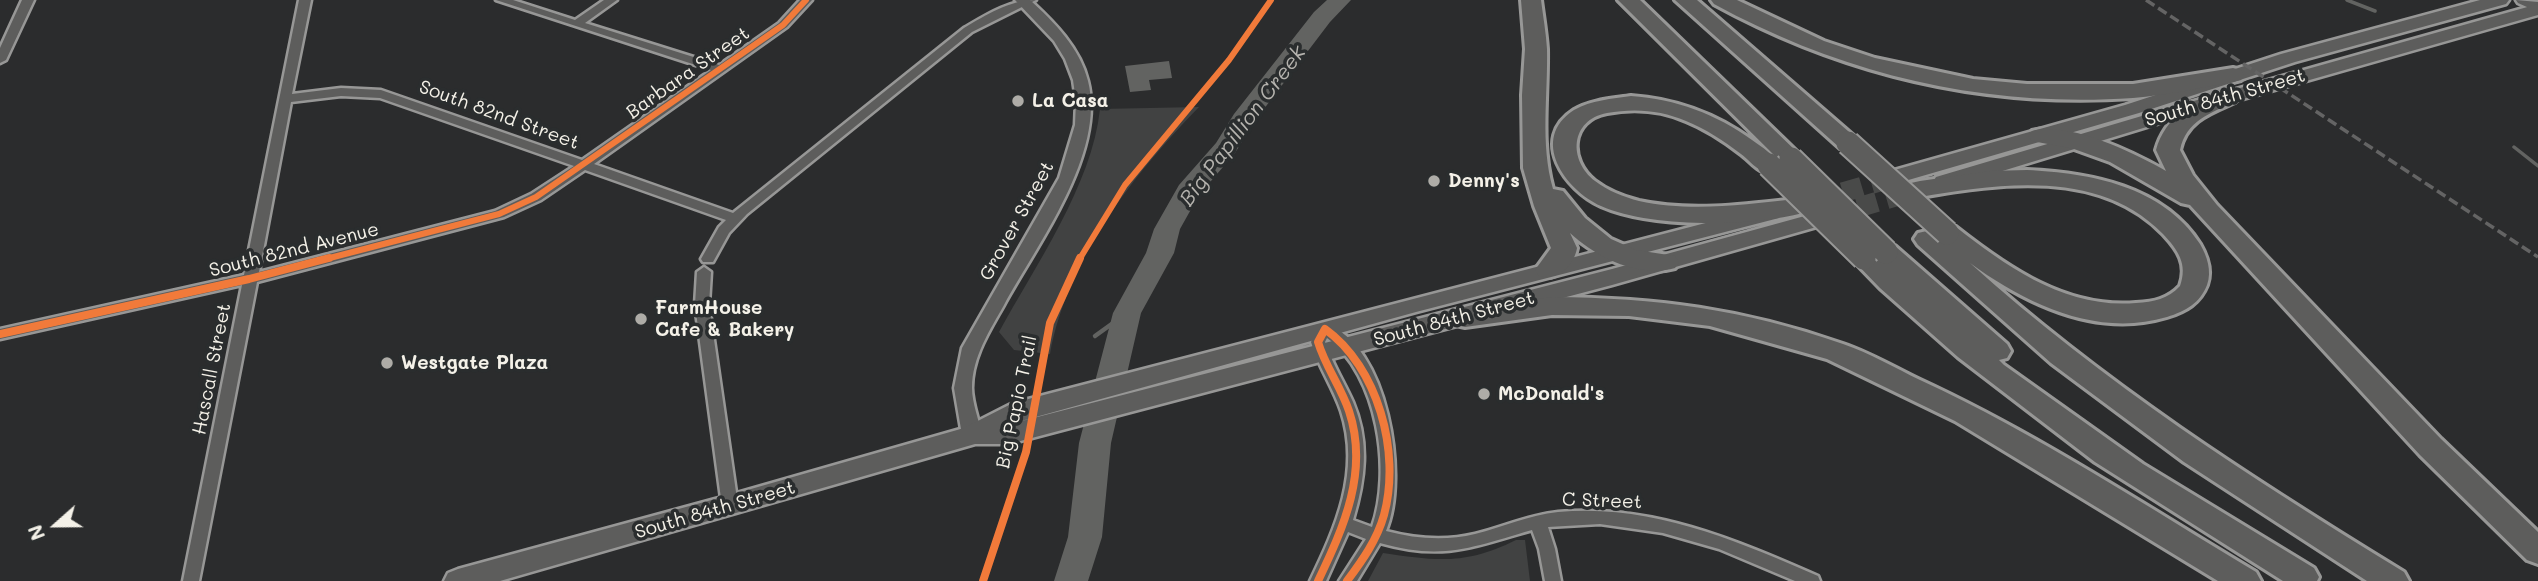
<!DOCTYPE html>
<html>
<head>
<meta charset="utf-8">
<style>
  body { margin:0 }
  #map { position:relative; width:2538px; height:581px; overflow:hidden; background:#2b2c2d; font-family:Mali,sans-serif }
  canvas { display:block }
  .north { position:absolute; left:21px; top:490px; width:70px; height:70px; -webkit-text-stroke:5px #2a2d2e; paint-order:stroke; rotate:249deg; font-size:19px; font-weight:700; line-height:28px; text-align:center; color:#f4f1e8 }
  .north::after { content:''; display:block; margin:auto; width:24px; height:32px; background:#f4f1e8; clip-path:polygon(50% 0,100% 100%,50% 72%,0 100%) }
</style>
</head>
<body>
<div id="map">
<canvas width="2538" height="581"></canvas>
<div class="north">N</div>
</div>
<script>
const g = document.querySelector('canvas').getContext('2d');
g.lineJoin = 'round';
function fillPath(path, color) { g.fillStyle = color; g.fill(path, 'evenodd'); }
function trace(path, color, width, dash) { g.strokeStyle = color; g.lineWidth = width; g.lineCap = dash ? 'butt' : 'round'; g.setLineDash(dash || []); g.stroke(path); }
function label(font, color, halo, rows, align = 'center') {
  g.font = font + ' Mali,sans-serif'; g.lineWidth = 7; g.setLineDash([]); g.textBaseline = 'middle'; g.strokeStyle = halo; g.fillStyle = color; for (const [text, x, y, turn = 0] of rows) {
    g.save(); g.translate(x, y); g.rotate((+turn || 0) * Math.PI / 180); g.textAlign = isNaN(turn) ? turn : align; if (halo) g.strokeText(text, 0, 0); g.fillText(text, 0, 0); g.restore();
  }
}
fillPath(new Path2D(`
  M1199,107C1132,176 1068,258 1050,354L1014,350L999,332C1035,266 1092,185 1100,109Z
  M1516,540H1525L1530,581H1368L1383,553C1437,561 1466,565 1516,540Z`), '#414242');
fillPath(new Path2D(`
  M1169,61L1172,78L1149,80L1151,90L1130,92L1125,66Z`), '#626361');
trace(new Path2D(`
  M2347,0L2375,11
  M2514,147L2538,166`), '#626361', 3.5);
trace(new Path2D(`
  M1095,336L1127,313`), '#626361', 4.5);
fillPath(new Path2D(`
  M1327,0H1351L1330,22L1254,122L1235,153L1199,195L1180,229L1174,253L1141,313L1111,443L1102,537L1088,581H1054L1068,537L1079,443L1113,313L1146,253L1154,229L1179,185L1216,143L1234,114L1314,12Z`), '#626361');
trace(new Path2D(`
  M1814,201L1898,176
  M1829,216L1914,191`), '#494a49', 20, [20, 10]);
const minor = new Path2D(`
  M22,0H34L6,60L0,63V48Z
  M299,0H311L292,94L341,88L381,90L582,160L711,70L496,0H513L575,20L604,0H617L585,23L719,65L779,23L800,0H812L787,27L594,164L733,213L964,28C986,15 1009,0 1036,0L972,32L747,214L729,233L713,262H703L701,259L719,227L726,220L585,170L541,200L504,217L257,282L199,581H183L242,285L0,339V329L244,275ZM341,96L380,98L574,166L531,194L495,211L259,272L291,102Z
  M704,267L711,272L709,305L738,506L736,511L730,513L724,511L722,506L695,305L697,272Z
  M1325,324C1388,343 1409,478 1386,531C1416,539 1446,541 1475,534C1503,527 1529,515 1558,512C1649,503 1736,540 1818,576L1820,581H1795L1719,549L1663,533L1600,524L1548,527L1555,549L1561,581H1545L1539,549L1532,530C1473,547 1443,561 1380,543L1357,581H1339L1366,539L1348,532L1326,581H1310C1336,527 1361,471 1341,411C1333,387 1318,366 1311,342L1320,325ZM1327,338C1378,374 1392,472 1372,527L1353,520C1365,480 1370,442 1353,402C1344,382 1332,363 1325,342Z`);
const tertiary = new Path2D(`
  M1015,0H1030C1054,22 1080,48 1088,81C1106,153 1038,243 1004,305C990,330 972,357 972,388C972,403 979,420 982,435L979,440L972,442L965,440L962,435L954,388L962,348L1059,178L1075,125L1076,101L1073,80L1065,59L1054,41Z
  M2516,0L2538,2V12L2518,3Z`);
const primary = new Path2D(`
  M2480,0H2509L2506,4L2295,62L2139,113L1905,181H1891L1888,176L1891,171L2125,105L2281,54Z
  M2538,4V15L2176,118L1950,187H1936L1933,182L1936,177L2162,110Z
  M1771,206L1779,208L1782,213L1779,218L1416,312L1014,423L1612,269L1812,214L1820,216L1823,221L1820,226L1612,285L1009,444H975L500,581H444L448,573L458,569L730,495L964,428L1013,403Z`);
const motorway = new Path2D(`
  M1521,0H1541C1543,16 1546,33 1547,49C1548,96 1540,143 1553,189L1563,191L1585,218L1611,239L1636,250L1675,256L1679,262L1675,268C1639,278 1597,258 1570,233L1577,248C1574,266 1557,281 1539,276L1535,270L1551,248L1534,206L1523,168L1522,95L1525,49Z
  M1618,0H1640L1799,154L1803,159L1799,164L1791,166L1783,164Z
  M1675,0H1697L1856,138L1860,143L1856,148L1848,150L1840,148Z
  M1711,0H1737L1824,41L1875,58L1973,79L2027,84H2133L2233,68L2241,70L2244,75L2241,80L2233,82C2200,88 2167,95 2133,98C1985,108 1844,75 1714,4Z
  M2227,90L2235,92L2238,97L2235,102C2210,113 2186,121 2180,150L2193,175L2217,205L2441,439L2538,532V564L2527,560L2420,455L2190,205L2181,203L2110,162L2074,149L2032,141L2028,136L2032,131C2069,121 2134,153 2166,171L2156,150C2165,117 2195,98 2227,90Z
  M1631,96C1676,99 1716,114 1752,140C1762,147 1774,155 1781,165L1777,170C1772,172 1767,173 1762,171C1754,167 1748,159 1741,154C1724,141 1706,129 1686,121C1661,110 1634,108 1607,113C1570,120 1568,160 1595,181C1608,191 1624,197 1639,201C1689,212 1744,205 1794,199L1803,201L1806,207L1803,213C1750,227 1651,228 1601,206C1565,190 1529,139 1574,110C1591,100 1612,99 1631,96Z
  M2027,170C2090,173 2163,186 2200,244C2207,256 2212,271 2207,285C2200,303 2186,311 2167,317C2097,338 2026,304 1970,263C2103,383 2252,479 2404,572L2409,581H2367L2184,462L2051,363L1918,245L1914,239L1918,233L1927,231L1935,233L1938,227L1947,225L1956,227C2008,268 2067,309 2136,303C2154,302 2168,299 2180,286C2188,264 2178,250 2163,234C2100,169 2001,183 1920,197L1911,195L1908,189L1911,183L1920,181L1990,171Z
  M1886,243L1895,246L2007,344L2011,351L2007,358L1999,360L2004,365L2143,464L2314,568L2319,577L2317,581H2283L2095,462L1958,357L1880,288L1851,258L1855,252L1864,249L1873,252L1877,246Z
  M1552,297C1657,298 1743,309 1843,344C1870,353 1895,368 1920,380C2037,434 2146,506 2256,572L2261,581H2218L1955,421L1827,359L1710,326L1629,316L1552,315L1465,327L1456,325L1452,318L1456,311L1465,309Z`);
trace(minor, '#979796', 5);
trace(tertiary, '#979796', 5);
trace(primary, '#979796', 5);
trace(motorway, '#979796', 6);
fillPath(minor, '#5d5d5c');
fillPath(tertiary, '#5d5d5c');
fillPath(primary, '#5d5d5c');
fillPath(motorway, '#5d5d5c');
trace(new Path2D(`
  M2146,0L2538,257`), '#646464', 3.5, [10, 4.5]);
const motorwayBridge = new Path2D(`
  M1848,143L1947,233
  M1791,159L1886,252
  M1769,165L1864,258`);
trace(motorwayBridge, '#979796', 27, []);
trace(motorwayBridge, '#5d5d5c', 23);
trace(new Path2D(`
  M322,260L499,214L536,197L783,25L806,0
  M1079,260L1125,185L1229,60L1271,0`), '#f17a3a', 6);
trace(new Path2D(`
  M0,334L249,279L329,258
  M983,581L1026,452L1050,323L1080,258
  M1318,581C1344,527 1369,471 1349,411C1341,387 1325,366 1318,342L1325,329C1378,367 1401,452 1384,515C1377,540 1362,561 1347,581`), '#f17a3a', 8);
for (const [x, y, r, color] of [
  [1018,101,7,"#aeaca7"],
  [1434,181,7,"#aeaca7"],
  [641,319,7,"#aeaca7"],
  [387,363,7,"#aeaca7"],
  [1484,394,7,"#aeaca7"]
]) { const dot = new Path2D(); dot.arc(x, y, r, 0, 2 * Math.PI); g.fillStyle = color; g.fill(dot); trace(dot, '#2a2d2e', 2.5); }
label('19px', '#f4f1e8', '#2a2d2e', [
  ["Barbara Street",688,73,-35],
  ["South 84th Street",2225,98,-16],
  ["South 82nd Street",499,115,20],
  ["Grover Street",1017,221,-61],
  ["South 82nd Avenue",294,250,-14],
  ["South 84th Street",1454,319,-15],
  ["Hascall Street",212,369,-79],
  ["Big Papio Trail",1017,402,-78],
  ["C Street",1602,501,2],
  ["South 84th Street",715,510,-16]
]);
label('bold 19px', '#f4f1e8', '#2a2d2e', [
  ["La Casa",1032,101],
  ["Denny's",1448,181],
  ["FarmHouse",655,308],
  ["Cafe & Bakery",655,330],
  ["Westgate Plaza",401,363],
  ["McDonald's",1498,394]
], 'left');
label('italic 21px', '#b5b3ae', '#2a2d2e', [
  ["Big Papillion Creek",1243,126,-53]
]);
</script>
</body>
</html>
